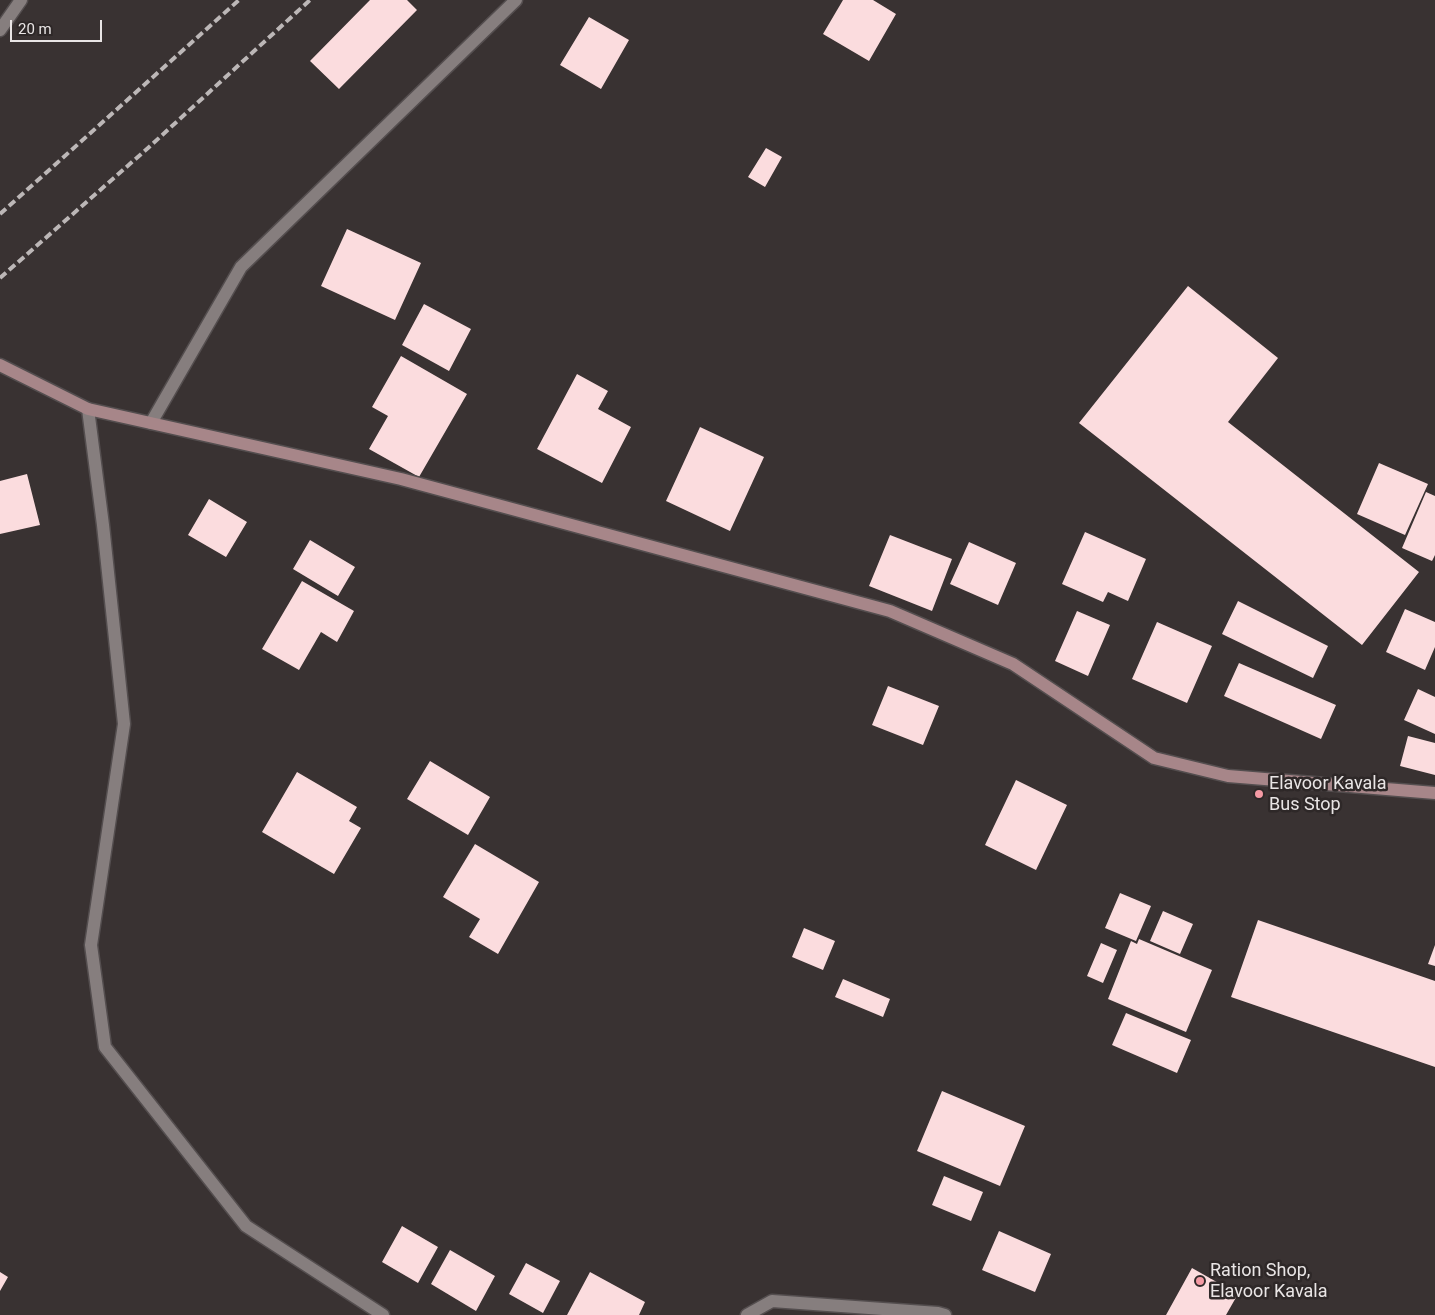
<!DOCTYPE html>
<html>
<head>
<meta charset="utf-8">
<style>
  body { margin:0 }
  #map { position:relative; width:1435px; height:1315px; overflow:hidden; background:#393232; font-family:Roboto,sans-serif }
  canvas { display:block }
  .scale { position:absolute; left:10px; top:20px; width:92px; height:22px; box-sizing:border-box; border:2px solid #e9e5e5; border-top:0; padding-left:6px; font-size:15px; line-height:18px; white-space:nowrap; color:#e9e5e5; -webkit-text-stroke:4px #2e2828; paint-order:stroke }
</style>
</head>
<body>
<div id="map">
<canvas width="1435" height="1315"></canvas>
<div class="scale">20 m</div>
</div>
<script>
const g = document.querySelector('canvas').getContext('2d');
g.lineJoin = 'round';
function fillPath(path, color) { g.fillStyle = color; g.fill(path, 'evenodd'); }
function trace(path, color, width, dash) { g.strokeStyle = color; g.lineWidth = width; g.lineCap = dash ? 'butt' : 'round'; g.setLineDash(dash || []); g.stroke(path); }
function label(font, color, halo, rows, align = 'center') {
  g.font = font + ' Roboto,sans-serif'; g.lineWidth = 5; g.setLineDash([]); g.textBaseline = 'middle'; g.strokeStyle = halo; g.fillStyle = color; for (const [text, x, y, turn = 0] of rows) {
    g.save(); g.translate(x, y); g.rotate((+turn || 0) * Math.PI / 180); g.textAlign = isNaN(turn) ? turn : align; if (halo) g.strokeText(text, 0, 0); g.fillText(text, 0, 0); g.restore();
  }
}
fillPath(new Path2D(`
  M370,0H407L417,10L339,89L310,61Z
  M843,0H873L896,14L869,61L823,34Z
  M589,17L629,40L601,89L560,65Z
  M766,148L782,157L765,187L748,177Z
  M347,229L421,263L395,320L321,286Z
  M1188,286L1278,358L1228,422L1419,572L1362,645L1079,423Z
  M424,304L471,329L449,371L402,345Z
  M401,356L467,394L419,477L369,449L388,416L372,407Z
  M577,374L608,391L598,409L631,427L602,483L537,449Z
  M700,427L764,457L730,531L666,501Z
  M1379,463L1428,484L1405,535L1357,514Z
  M27,474L40,525L0,534V481Z
  M1426,492L1435,496V555L1432,561L1402,548Z
  M209,499L247,522L226,557L188,535Z
  M1085,532L1146,559L1128,601L1108,592L1103,602L1062,584Z
  M890,535L952,559L932,611L869,586Z
  M310,540L355,567L338,596L293,569Z
  M969,542L1016,563L998,605L950,584Z
  M302,581L354,611L337,642L321,632L299,670L262,649Z
  M1238,601L1328,646L1313,678L1222,634Z
  M1405,609L1435,622V647L1425,670L1386,652Z
  M1077,611L1110,625L1088,676L1055,661Z
  M1157,622L1212,646L1187,703L1132,679Z
  M1239,663L1336,705L1321,739L1224,696Z
  M888,686L939,706L923,745L872,725Z
  M1418,689L1435,697V734L1404,720Z
  M1408,736L1435,743V775L1400,766Z
  M430,761L490,797L468,835L407,799Z
  M297,772L357,807L349,821L361,828L334,874L262,832Z
  M1016,780L1067,805L1036,870L985,845Z
  M475,844L539,882L498,954L469,937L480,919L443,897Z
  M1120,893L1151,906L1136,941L1105,928Z
  M1163,911L1193,924L1180,954L1150,941Z
  M1258,920L1435,981V1067L1231,997Z
  M804,928L835,941L823,970L792,957Z
  M1139,939L1212,970L1186,1032L1108,999L1131,941L1137,944Z
  M1101,943L1117,950L1103,983L1087,976Z
  M1435,945V966L1428,964Z
  M843,979L890,999L883,1017L835,997Z
  M1126,1013L1191,1040L1177,1073L1112,1045Z
  M942,1091L1025,1126L1000,1186L917,1151Z
  M944,1176L983,1192L971,1221L932,1205Z
  M402,1226L438,1247L418,1283L382,1262Z
  M999,1231L1051,1254L1035,1292L982,1270Z
  M450,1250L495,1276L476,1311L431,1284Z
  M526,1263L560,1281L543,1313L509,1294Z
  M1192,1268L1238,1294L1226,1315H1166Z
  M0,1272L8,1277L0,1291Z
  M590,1272L645,1302L639,1315H567Z`), '#fbdcde');
const street = new Path2D(`
  M0,30L21,0
  M88,409L103,525L124,724L91,945L105,1047L246,1226L383,1315
  M151,423L241,267L516,0
  M747,1315L772,1301L938,1313L945,1315`);
const secondary = new Path2D(`
  M0,365L88,409L401,479L890,611L1013,664L1154,758L1228,776L1435,793`);
trace(street, '#544e4f', 15);
trace(secondary, '#544e4f', 15);
trace(street, '#867e7e', 12);
trace(secondary, '#a78689', 12);
trace(new Path2D(`
  M0,214L239,0
  M0,278L148,148L310,0`), '#bcb7b7', 4, [8, 4]);
for (const [x, y, r, color] of [
  [1259,794,5,"#f49aa4"],
  [1200,1281,5,"#f49aa4"]
]) { const dot = new Path2D(); dot.arc(x, y, r, 0, 2 * Math.PI); g.fillStyle = color; g.fill(dot); trace(dot, '#2e2828', 2); }
label('18px', '#e9e5e5', '#2e2828', [
  ["Elavoor Kavala",1269,784],
  ["Bus Stop",1269,805],
  ["Ration Shop,",1210,1271],
  ["Elavoor Kavala",1210,1292]
], 'left');
</script>
</body>
</html>
